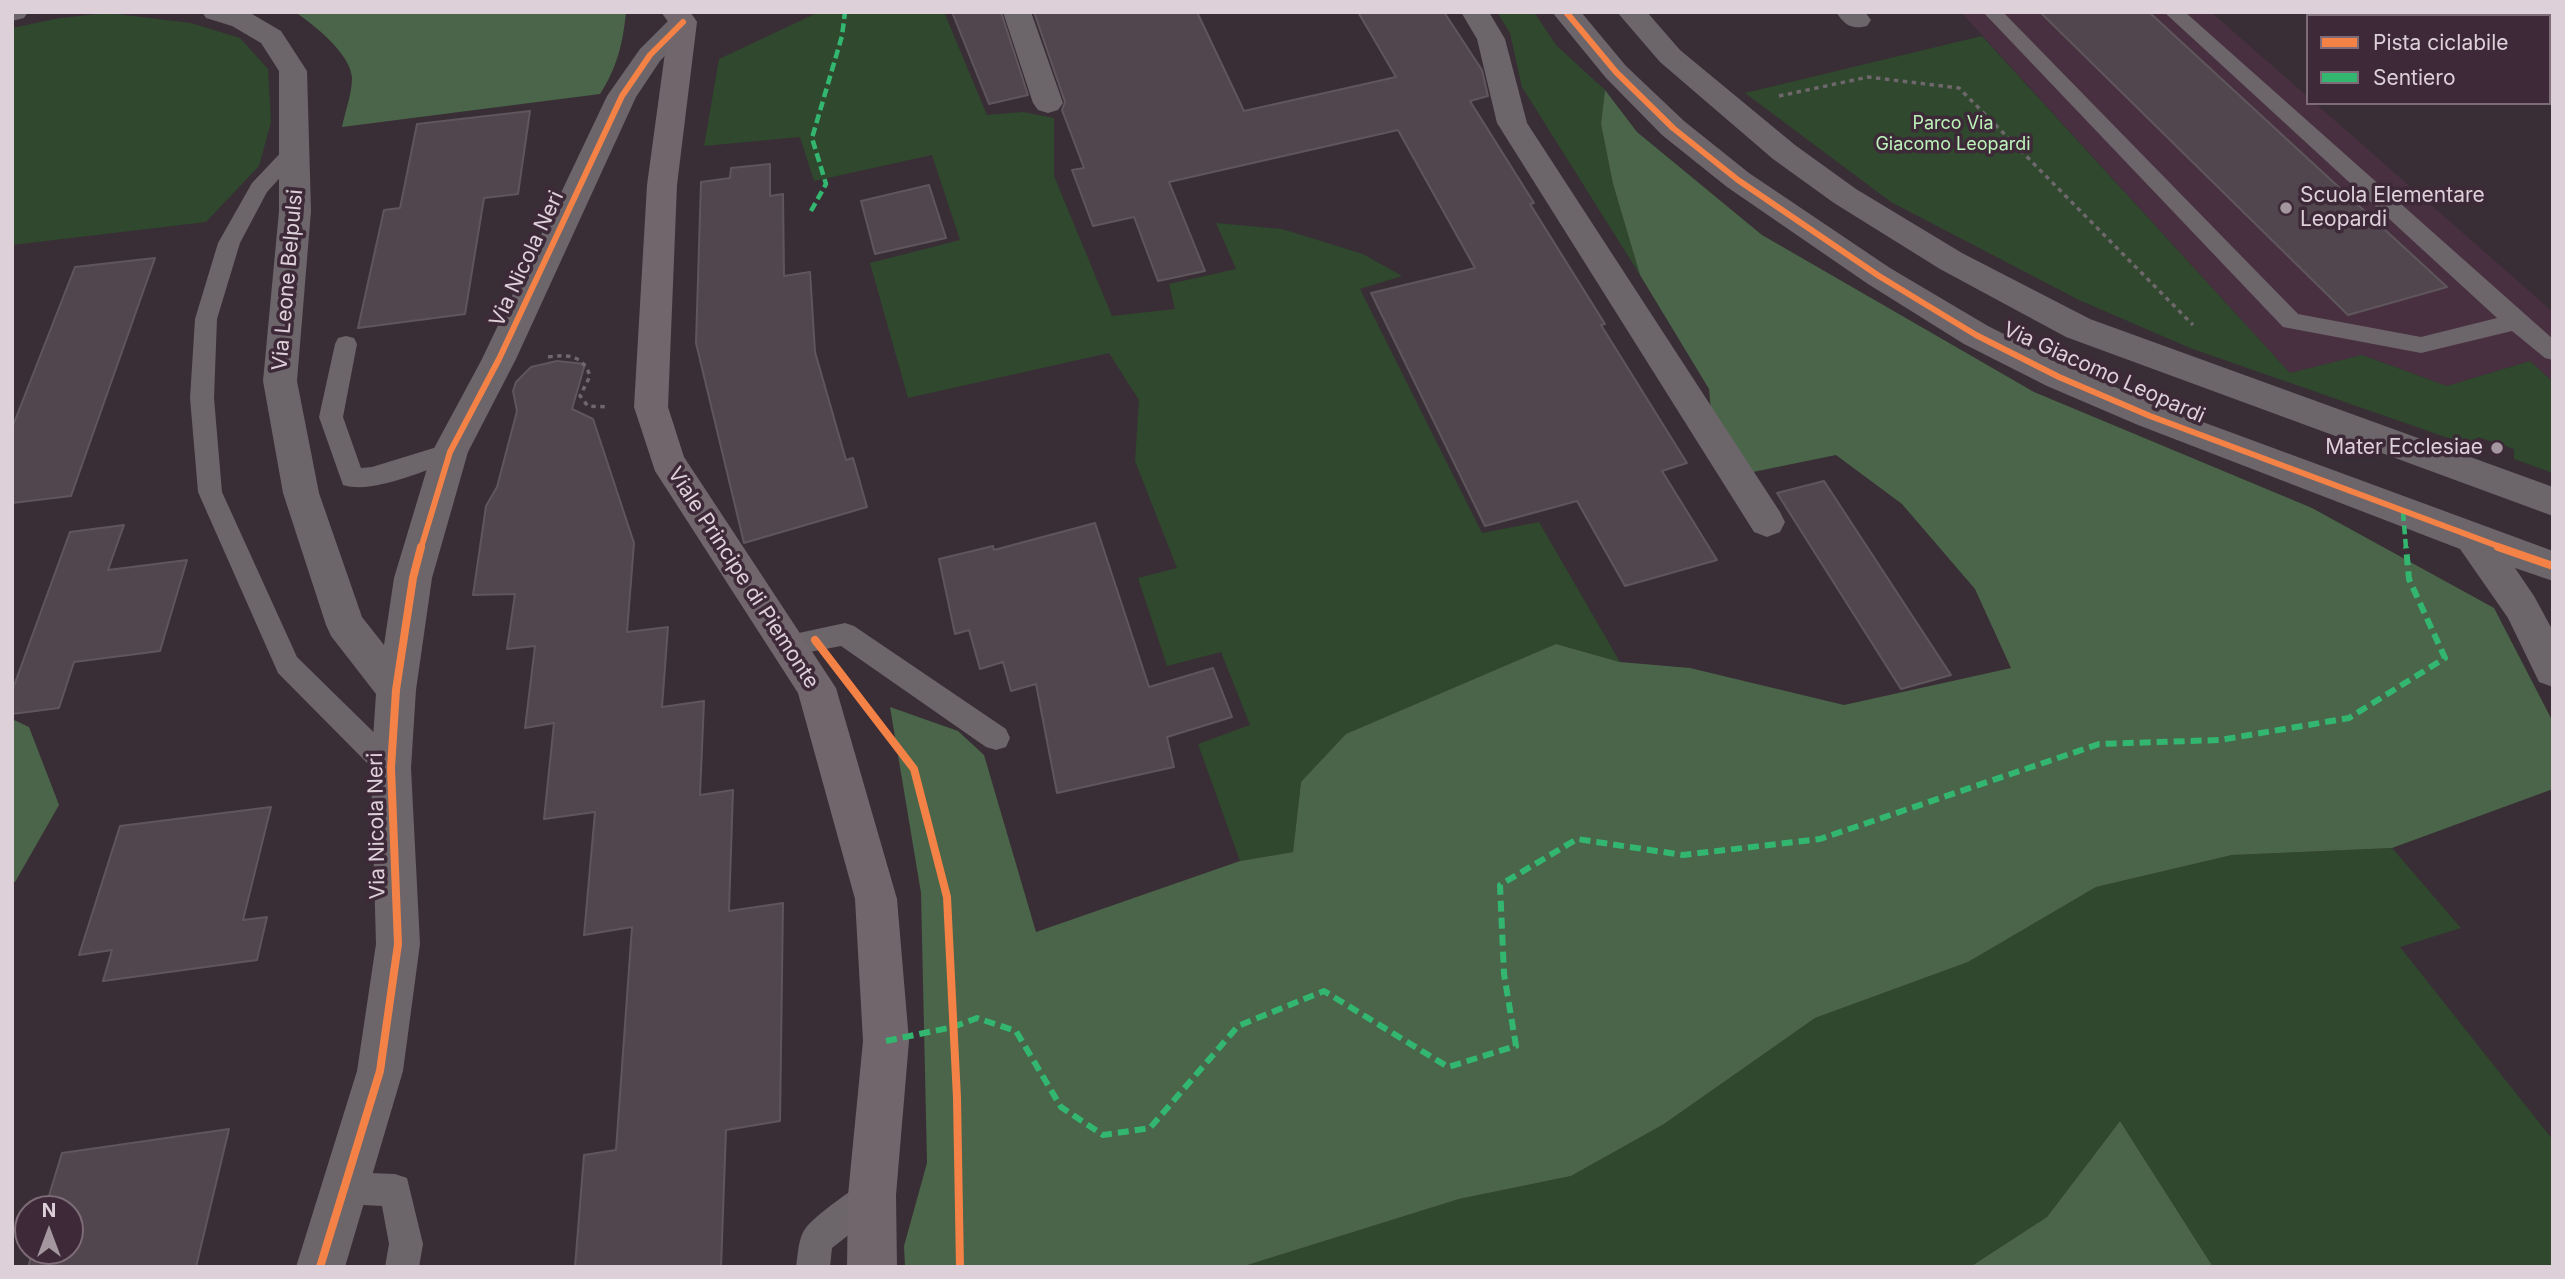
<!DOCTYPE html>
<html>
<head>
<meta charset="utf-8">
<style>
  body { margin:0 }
  #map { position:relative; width:2565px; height:1279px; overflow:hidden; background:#392e35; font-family:Inter,sans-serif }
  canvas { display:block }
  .frame { position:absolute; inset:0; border:14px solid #ddd0d8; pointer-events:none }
  .legend { position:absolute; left:2306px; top:14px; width:245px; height:91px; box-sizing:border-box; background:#3d2937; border:2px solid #7d6c77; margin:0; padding:9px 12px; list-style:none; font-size:21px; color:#ddd0d8 }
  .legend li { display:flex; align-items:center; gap:14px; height:35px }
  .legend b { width:35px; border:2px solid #7d6c77 }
  .north { position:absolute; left:14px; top:1195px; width:70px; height:70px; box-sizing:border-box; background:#3d2937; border:2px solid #7d6c77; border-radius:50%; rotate:0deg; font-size:19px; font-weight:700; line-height:28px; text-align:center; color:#ddd0d8 }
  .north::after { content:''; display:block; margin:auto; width:24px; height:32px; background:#a4979f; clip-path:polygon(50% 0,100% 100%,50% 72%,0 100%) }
</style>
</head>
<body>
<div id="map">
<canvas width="2565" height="1279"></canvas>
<div class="frame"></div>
<ul class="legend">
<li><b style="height:9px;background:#f48246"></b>Pista ciclabile</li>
<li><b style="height:9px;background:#33b770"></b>Sentiero</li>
</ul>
<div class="north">N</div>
</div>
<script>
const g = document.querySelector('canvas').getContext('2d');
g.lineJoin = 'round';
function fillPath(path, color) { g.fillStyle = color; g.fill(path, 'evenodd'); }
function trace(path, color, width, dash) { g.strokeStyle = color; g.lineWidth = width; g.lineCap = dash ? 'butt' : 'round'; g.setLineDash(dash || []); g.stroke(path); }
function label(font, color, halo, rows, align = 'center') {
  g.font = font + ' Inter,sans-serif'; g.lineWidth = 7; g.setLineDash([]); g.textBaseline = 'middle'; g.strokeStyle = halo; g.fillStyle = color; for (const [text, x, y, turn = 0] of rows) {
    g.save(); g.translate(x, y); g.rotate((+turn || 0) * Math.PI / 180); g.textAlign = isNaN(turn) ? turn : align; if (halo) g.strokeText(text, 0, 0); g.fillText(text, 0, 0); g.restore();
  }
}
fillPath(new Path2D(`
  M1961,12H2211L2308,97V103H2315L2553,312V382L2530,361L2447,386L2362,355L2290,373Z`), '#483040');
fillPath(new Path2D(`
  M819,12H944L987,115L1023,112L1054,118V176L1112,316L1175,309L1169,284L1236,269L1216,223L1282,229L1363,254L1402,276L1360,289L1482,533L1539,522L1620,662L1556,644L1301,782L1293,852L1240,861L1198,744L1250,725L1221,652L1167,666L1138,578L1177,568L1135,461L1139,400L1109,353L908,398L870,263L960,240L932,155L814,181L800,137L704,146L719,59Z
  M1497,12H1534L1556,45L1605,90L1601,124L1613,184L1640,275L1522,87L1510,33Z
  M108,13L191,23L240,38L268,69L271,122L259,166L206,222L12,245V28L60,18Z
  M1982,36L2290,373L2362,355L2447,386L2530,361L2553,382V473L2514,459V449L2478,437L2474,447L2190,348L2079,300L1891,202L1745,93Z
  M2392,848L2461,928L2400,947L2553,1140V1267H2213L2120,1121L2047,1217L1970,1267H1241L1459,1199L1571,1176L1664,1124L1815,1018L1968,962L2096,887L2232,855Z`), '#2f482e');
fillPath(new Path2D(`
  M295,12H626C623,43 617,68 600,94L342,127C345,112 352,94 352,78C351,54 313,24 295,12Z
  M1605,90L1637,132L1762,235L2034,392L2312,508L2494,608L2553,722V789L2392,848L2232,855L2096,887L1968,962L1815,1018L1664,1124L1571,1176L1459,1199L1241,1267H905L904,1246L927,1163L921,893L890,707L958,731L984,755L1036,932L1240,861L1293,852L1301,782L1346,734L1556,644L1620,662L1690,668L1844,705L2011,668L1975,589L1902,504L1836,455L1753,472L1711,411L1709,389L1640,275L1613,184L1601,124Z
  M12,719L29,727L59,805L15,882H12Z
  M2120,1121L2213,1267H1970L2047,1217Z`), '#4a6549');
const building = new Path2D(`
  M952,12H1001L1028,95L989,104Z
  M1034,12H1197L1244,111L1396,77L1358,12H1444L1482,70L1488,96L1470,101L1534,203L1530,204L1605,324L1601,325L1687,463L1662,471L1717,560L1625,586L1577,501L1485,526L1371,293L1475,268L1398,130L1169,182L1205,271L1158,281L1134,217L1093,226L1072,170L1084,168L1062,110L1065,102Z
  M2040,12H2149L2447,287L2348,315Z
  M530,111L518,194L484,198L465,314L358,328L384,210L400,208L417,124Z
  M770,164V196L783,194L784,276L810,272L815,352L846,460L853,458L867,507L744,543L696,343L701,182L730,178L731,168Z
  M929,185L946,238L875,254L861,201Z
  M155,258L71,496L12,503V428L75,267Z
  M557,361L585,364L572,409L593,419L634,543L627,632L668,627L662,707L704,701L700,795L733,790L729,911L783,903L780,1121L726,1130L721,1267H575L584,1155L616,1150L632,927L584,935L595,812L544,819L554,723L525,728L535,646L507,649L515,594L473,595L486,506L497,487L517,411L513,391L516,382L531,367Z
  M1824,481L1951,675L1901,689L1777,493Z
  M1095,523L1149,687L1213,668L1232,717L1167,737L1174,767L1057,793L1036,684L1011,691L1003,662L980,669L969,630L955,634L939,559L993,546L994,550Z
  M124,525L108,570L187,560L160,651L74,662L59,708L12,714V691L70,532Z
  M271,807L243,920L267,917L257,960L103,981L112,950L79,955L120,826Z
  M229,1129L196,1267H28L33,1251H70V1209H45L62,1153Z`);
fillPath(building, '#52464e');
trace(building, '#5f565c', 2);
trace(new Path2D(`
  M1779,96L1868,77L1959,88L2193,325
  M548,357C568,354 583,355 590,376L580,396L588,406L608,407`), '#6e676b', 3.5, [4.5, 4.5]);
fillPath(new Path2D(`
  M1983,12H2003L2298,314L2421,337L2497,318L2164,12H2185L2553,339V360L2545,358L2512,331L2421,353L2283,327Z
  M2484,12H2505L2507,16H2486Z
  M2549,48L2553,49V63L2549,62Z
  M296,142L303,144L306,149L267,192L240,243L217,319L214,398L222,492L297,657L401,759L405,768L401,777L391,780L381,777L278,673L198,492L190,398L195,319L218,243L252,183L289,144Z
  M346,336L354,338L357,344L343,417L361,468L372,467L450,443L459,445L462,452L459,459C428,468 374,495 343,485L319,417L335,344L338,338Z
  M845,623L854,626L1006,729L1010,738L1006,747L996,750L986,747L841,646L789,656L780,653L776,645L780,637Z
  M344,1172L395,1174L407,1178L423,1244L419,1267H385L389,1244L382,1206L344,1204L332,1200L328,1188L332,1176Z
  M872,1179L884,1183L888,1195L884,1207L832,1248L830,1267H796C798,1255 798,1239 805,1229C813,1217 858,1184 872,1179Z`), '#6c656a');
fillPath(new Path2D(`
  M12,12H28L24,18L12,21Z
  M202,12L252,14L281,31L307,71L311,211L297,381L319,493L362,617L384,645L394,578L432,452L482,359L607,96L640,49L673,16L683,13L693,16L697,22L660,61L636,97L516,359L468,452L432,578L416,690L411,768L420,944L403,1071L345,1267H296L357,1071L376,944L371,768L376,694L331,636L326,625L283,493L263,381L279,211V71L261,43L232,26L206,18Z
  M1003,12H1031L1063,103L1058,110L1048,113L1038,110L1033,103Z
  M1461,12H1489L1505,39L1527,123L1780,512L1785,522L1780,532L1767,537L1754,532L1497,123L1477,39Z
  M1552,12H1581L1626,66L1684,121L1749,173L1890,268L1988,326L2071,368L2162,407L2553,551V581L2515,568L2534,596L2553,631V687L2539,682L2508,618L2460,549L2138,425L2047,386L1964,344L1868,284L1727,187L1662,135L1606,78Z
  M1617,12H1647L1680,50L1795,145L1856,189L1962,253L2090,319L2553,487V516L2066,337L1940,269L1834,203L1773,159L1660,62Z
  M1836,12H1865L1871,20L1867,26C1851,30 1845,25 1836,12Z`), '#6c656a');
fillPath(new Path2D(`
  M661,12H690L697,22L677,185L668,407L684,457L836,688L897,899L909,1041L896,1195L897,1267H847L848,1195L863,1041L855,899L798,693L655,471L634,407L647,185L669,23Z`), '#70666c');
trace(new Path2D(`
  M811,211L826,184L812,138L842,36L845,12
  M2403,512L2406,548`), '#33b770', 4.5, [9, 4.5]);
trace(new Path2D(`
  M886,1041L953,1027L977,1018L1016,1031L1061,1107L1103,1135L1150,1128L1238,1026L1324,991L1448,1067L1516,1046L1504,974L1500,885L1577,839L1683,855L1820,839L2099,744L2220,740L2349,718L2445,658L2409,579L2406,547`), '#33b770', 6, [11, 6]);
trace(new Path2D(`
  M1566,12L1616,72L1673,128L1738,180L1879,276L1976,335L2059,377L2150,416L2503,548
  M421,548L450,452L499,359L622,96L650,55L683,22`), '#f48246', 6);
trace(new Path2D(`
  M2498,547L2553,566
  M815,640L914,769L947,897L957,1098L960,1267
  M320,1267L380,1071L398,944L391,768L396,690L413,578L421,547`), '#f48246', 8);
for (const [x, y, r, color] of [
  [2286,208,7,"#a4979f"],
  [2497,448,7,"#a4979f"]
]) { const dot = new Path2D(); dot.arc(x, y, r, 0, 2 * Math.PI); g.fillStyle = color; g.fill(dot); trace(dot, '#3d2937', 2.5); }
label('18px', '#bcf3ba', '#3d2937', [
  ["Parco Via",1953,124],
  ["Giacomo Leopardi",1953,145]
]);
label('21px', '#ddd0d8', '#3d2937', [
  ["Scuola Elementare",2300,196],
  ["Leopardi",2300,220],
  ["Mater Ecclesiae",2483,448,"right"]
], 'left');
label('21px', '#ddd0d8', '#3d2937', [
  ["Via Nicola Neri",527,259,-65],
  ["Via Leone Belpulsi",288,280,-85],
  ["Via Giacomo Leopardi",2104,373,24],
  ["Viale Principe di Piemonte",743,578,57],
  ["Via Nicola Neri",377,826,-91]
]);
</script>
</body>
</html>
